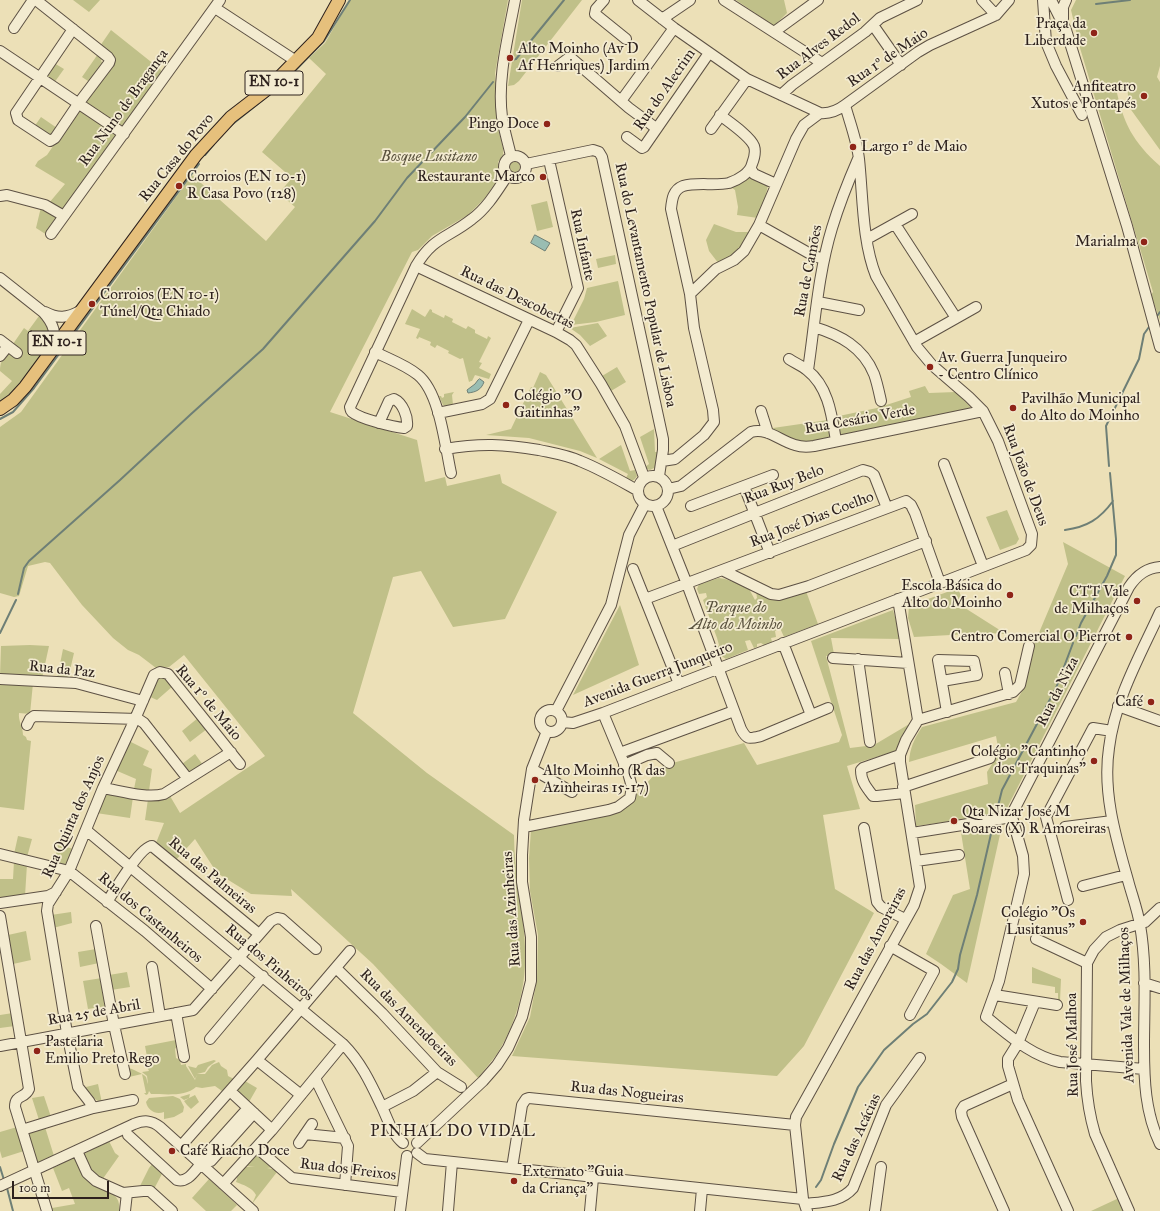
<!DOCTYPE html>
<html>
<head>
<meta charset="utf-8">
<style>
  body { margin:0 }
  #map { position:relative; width:1160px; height:1211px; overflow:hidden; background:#ece0b7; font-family:"IM FELL Great Primer",serif }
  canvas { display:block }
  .scale { position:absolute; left:12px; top:1181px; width:97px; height:18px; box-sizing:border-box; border:2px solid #2d211d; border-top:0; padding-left:5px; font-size:12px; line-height:14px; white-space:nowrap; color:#2d211d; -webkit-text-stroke:3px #f3ebd0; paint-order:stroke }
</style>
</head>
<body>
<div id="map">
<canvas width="1160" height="1211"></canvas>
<div class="scale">100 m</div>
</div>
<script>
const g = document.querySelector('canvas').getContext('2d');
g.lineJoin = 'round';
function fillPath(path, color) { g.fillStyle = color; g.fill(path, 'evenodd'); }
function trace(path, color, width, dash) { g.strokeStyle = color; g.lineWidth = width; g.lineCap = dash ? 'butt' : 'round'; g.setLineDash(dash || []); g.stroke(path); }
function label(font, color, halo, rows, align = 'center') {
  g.font = font + ' "IM FELL Great Primer",serif'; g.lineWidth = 3.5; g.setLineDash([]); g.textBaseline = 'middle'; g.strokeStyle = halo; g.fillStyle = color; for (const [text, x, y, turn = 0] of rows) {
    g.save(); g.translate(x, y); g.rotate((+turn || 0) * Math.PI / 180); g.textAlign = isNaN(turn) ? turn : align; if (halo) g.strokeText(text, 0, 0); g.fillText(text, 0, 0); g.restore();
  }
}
fillPath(new Path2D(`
  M73,0H100L89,12Z
  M350,0H508L495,73L498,128L503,148V155L498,162L499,178L484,199L468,215L432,236L418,250L412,252L330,412L417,440L425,482L445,477L447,486L500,474L502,483L557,512L505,619L453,627L421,571L393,577L353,713L427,773L514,835C514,873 524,910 525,947C527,984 517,1022 497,1054C491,1062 484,1070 478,1078L373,964L291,889L292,896L251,894L217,873L195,839L175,861L156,843L164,823L145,820L148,799L161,800L170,796L180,813L265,756L184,655L169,667L156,668L139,655L128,650L113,638L82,605L50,563L45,562L28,566L19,596L14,597L0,593V427L21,412L192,175L266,241L295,207L279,193L292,178L262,152L326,74L309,58L325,43Z
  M522,0H582L519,81L514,85L508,86Z
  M736,0H784L787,13L774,26Z
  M1076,0H1160V66L1157,77L1160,82V150L1129,107L1127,84L1122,89L1116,88C1123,123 1133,142 1160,166V320L1151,295L1153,292L1080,48L1071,10Z
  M111,30L160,69L163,74L124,126L121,127L83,102L116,60L100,46Z
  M98,54L102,58L101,61L106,66L91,83L82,77Z
  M54,63L64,69L54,83L46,76Z
  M79,110L115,133L116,138L64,208L61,209L49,203L65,184L35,166L38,161L47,155L77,111Z
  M41,117L57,128L52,136L34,127Z
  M508 167a6 6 0 1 1 12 0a6 6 0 1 1-12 0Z
  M751,178L768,185L765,199L758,218L737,215L738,207L735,190L728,185L743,179Z
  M547,201L553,227L537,231L531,205Z
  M41,207L56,216L57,218L47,235L36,228Z
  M714,224L736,232H754L735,256L719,264L709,251L706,240Z
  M615,255L616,264L598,268L596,259Z
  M618,281L625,315L596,322L571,325L584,299L587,288Z
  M412,309L425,317L430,309L432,310V312L444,318L445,315L453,319L452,322L466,329L468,326L475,330V333L487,339L488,336L491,338L479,362L482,363L479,368L491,374L489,379L475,375L472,381H471L469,382L463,358L460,359L448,353L449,351L437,345L435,348L430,345L431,342L419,337L418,339L416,338L420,329L405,324Z
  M39,316C45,322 51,327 50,337C49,347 22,383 14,391C10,396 5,400 0,404V394L12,381L0,371C0,363 2,358 9,353L19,357L22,356V353L13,344L24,328L28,331Z
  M598,323L607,336L590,346L580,335L570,328Z
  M617,367L626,382L611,391L602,376Z
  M540,372L546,375L597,458L580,451L529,438L486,435L511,429L531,387L533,388Z
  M925,386L929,393L956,392L976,413L840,438L839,416L877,408L911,397L909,391Z
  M454,392L452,395L453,405L445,406L443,405L439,396H441L442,398L444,397V394Z
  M828,420L831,438L802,444L774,431L773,428Z
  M654,429L655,452H658L656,467L650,470L647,469L645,467L649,464L640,437Z
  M621,445L630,471L635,470L637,476L635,479L632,481L626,478L628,474L599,459Z
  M1007,510L1019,539L1016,544L1000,550L986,517Z
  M1063,542L1125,576L1005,812L967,983L941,964L926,954L953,895L970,889L959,820L916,826L915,805L988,784L987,772L999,753L996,736L909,762C910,748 914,739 922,727L1016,702L1025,686L1033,647L1068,564Z
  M719,578L725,579L748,587L755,600L757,598L756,591C779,598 784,600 806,591L818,624L784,637L780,628L775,631L776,637L771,638L772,642L764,645L761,643L757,644V647L754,648L750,640L745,641L748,650L726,659L723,657L716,650L719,645L717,638L703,600L707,597L706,593L699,594L697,589L699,584Z
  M958,588L965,608L1006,634L987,633L914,637L908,618L909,606Z
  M620,605L639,665L573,695Z
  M893,610L901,639L831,638L834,654L826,656L850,748L874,745L911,723L896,751L847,766L860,809L823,815L835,889L874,913L804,1046L777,1076L512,1056L530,1017L537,979L538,935L530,891L529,858L531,830L630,802L662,766L744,743L757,765L839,742L842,735L811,641Z
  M30,645L49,646L42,678L0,676L1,646Z
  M63,649L74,653L68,679H57Z
  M164,676L173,686L157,700L148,696L156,678Z
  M0,682L33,683L30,714L19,713C18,720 23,728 23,735L26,737L27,740L31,741L24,810L0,807Z
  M198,718L207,729L190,742L182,731Z
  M129,741L149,751L143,765L152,769L149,791L134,789L136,779L115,770Z
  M195,754L203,765L190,772L182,764Z
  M106,793L133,797L130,818L96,813Z
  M18,836L32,839L27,857L14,854Z
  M58,845L74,849L67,866L54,863Z
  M14,861L27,864L25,896L0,899V879H13Z
  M71,912L72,923L53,928L51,915Z
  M26,931L31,960L13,964L8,935Z
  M96,949L99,963L80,967L78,952Z
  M1032,967L1061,979L1060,1001H1058V993H1055V987L1032,983Z
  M127,972L130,987L111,990L109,975Z
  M102,978L107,1006L88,1009L83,981Z
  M13,1013L15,1026L0,1028V1015Z
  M176,1040L177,1046L175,1049L176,1058L180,1060L181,1065L186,1064V1066L195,1080L197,1075L195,1079L188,1066L196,1068L198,1065L214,1060L216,1061L208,1067L205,1072L197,1074H205L212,1065L219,1062L221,1066L227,1070L228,1076L234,1079L222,1091L215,1086L202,1088L196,1087C186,1097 164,1094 151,1094L149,1091L148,1094L146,1095L144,1093H146L142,1074L129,1077L127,1067C132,1069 144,1074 146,1077C147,1080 147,1082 148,1084L147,1076L142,1072L149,1071L147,1067H150L149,1063L151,1061L148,1062L145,1046Z
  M245,1081L257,1088L249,1102L238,1092V1089Z
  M98,1084L102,1103L91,1097L82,1088Z
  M190,1094L189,1098L195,1095L199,1102L191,1109L187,1105L184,1101L189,1098L184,1100L180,1097Z
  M44,1096L51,1117L39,1120L32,1098Z
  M173,1096L180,1099L184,1107L183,1112L174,1117L164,1119V1112C156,1115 148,1111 146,1102L149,1098Z
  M17,1127L24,1151L2,1158L0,1151V1132Z
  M45,1127L54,1156L37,1164L28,1133Z
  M109,1141L115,1153L119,1156L102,1180L90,1170L84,1154Z
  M255,1155H257L275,1167L267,1168L273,1169L277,1172L252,1204L256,1195C252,1187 243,1185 236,1182L237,1179L236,1176L244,1167H255L245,1166Z
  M73,1158L75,1159C79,1166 82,1176 88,1181C101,1193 122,1189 119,1211H53L52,1208L75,1204L69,1188L62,1191L53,1168Z
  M153,1163L163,1172L154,1189L148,1187L140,1186L149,1168Z
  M209,1179L237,1205L231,1211H206L192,1198Z
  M1119,1198L1126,1211H1091Z`), '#c0c089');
const water = new Path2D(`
  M535,235L550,243L545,251L531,243Z
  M480,379L484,382C481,390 476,392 468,393L467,390L475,384L478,380Z`);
fillPath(water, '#99bdb2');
trace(water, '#6e7f76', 1);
trace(new Path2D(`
  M1096,4L1130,0
  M511,60L516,59L564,0
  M282,84L324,41L350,0
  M229,127L274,91
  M205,155L214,144
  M1157,316L1160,312
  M0,419L13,412L34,388L199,164
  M1109,466L1106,426L1139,359L1144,334L1149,327
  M1065,530C1087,527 1100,519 1113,501
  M18,594L24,568L29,561L120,480L190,415L263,349L375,221L407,178L465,117L493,82
  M0,633L16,600
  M1076,636L1081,623L1107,576L1116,555V539L1110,473
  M996,814L1002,790L1056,688L1073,643
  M0,1167L4,1180
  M816,1187L821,1180L834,1144L858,1087L884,1050L913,1024L927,1014L952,982L958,969L960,955L977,895L993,825
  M7,1188L13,1211`), '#6e7f76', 2);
const minor = new Path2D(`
  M36,0L108,57L110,60L109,63L78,104L55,138L50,141L18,120L16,113L73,29
  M604,0L596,9L595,14L626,39
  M638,0L674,28L747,79L820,113C830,114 837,111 845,105L918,52L930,45L996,15L1009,0
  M724,0L822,63
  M982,0L996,15
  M1043,0L1046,42L1056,66L1082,115
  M1051,0L1066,30L1127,226L1160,347
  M215,8L296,61
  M662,19L690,0
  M1063,19V7L1066,0
  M873,25L901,65
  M14,28L33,0
  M774,32L818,0
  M0,51L124,134
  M558,66L570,57L629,108L656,128
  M781,95L792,85L865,32L880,18L917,0
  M621,101L674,28
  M711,129L747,79
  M627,137L642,148L644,147L709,53
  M504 167a11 11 0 1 1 22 0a11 11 0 1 1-22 0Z
  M511,156C508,143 504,130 502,117C497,78 508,38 515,0
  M549,160L578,288L556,332
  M526,164L593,150L599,152L602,157L663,439V450L659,476
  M751,169L754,174L776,184
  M0,196L7,195L45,205L64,216
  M895,224L956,318
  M759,225L814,256L824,259
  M51,234L220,0
  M867,239L912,214
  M416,266L556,332L570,340L576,345L601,384L625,426L644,477
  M0,278L43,312C53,323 58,334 51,349
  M690,294L716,269L734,260L744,251L759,225L796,139L804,125L820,113
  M818,302L859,310
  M45,312C58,319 67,318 80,311
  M814,327C840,335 863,347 874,374C877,382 879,392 881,401
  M0,340L17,353
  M914,342L976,307
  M375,352C389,359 406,365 418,375C440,393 445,446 451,473
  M0,356L8,346
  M789,359C795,363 802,366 807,370C829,387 832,417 836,441
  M808,370C815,323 818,274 832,228C839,205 848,182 858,159
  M761,411L768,433
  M438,413L482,404L490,399L529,320
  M379,423L389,401L394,399C403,403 408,417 407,426L404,428C394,427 360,419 352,412C350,410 351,410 350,407L416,266C433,237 448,238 472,219C487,208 497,191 507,176
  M445,449C480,443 504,444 539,450C553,453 567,455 580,461C600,469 619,480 637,490
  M662,461L675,459L704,435L714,422L713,410L694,328L690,294L671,209C672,199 673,190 683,186C696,182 716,186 729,183C738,180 750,173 752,164C754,159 756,152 754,146C750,136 729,122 720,115
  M944,464L983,566
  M638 491a15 15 0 1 1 30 0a15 15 0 1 1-30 0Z
  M744,486L770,553
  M668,489L681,486L751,432C767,427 780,441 795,445C801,447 808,447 814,446L983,411
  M656,506L687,584L741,729C747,740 749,739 761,736L828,708
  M691,506L773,475
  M672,546L863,470L870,472L874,475L887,508
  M633,569L679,684
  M724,571L771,594L779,595L809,586L926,541
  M645,599L906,501L911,505L915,513L940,583
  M1160,612C1140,656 1115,699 1109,748C1102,794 1117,841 1129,884C1133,898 1138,912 1140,925C1147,965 1144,1006 1144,1046C1144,1080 1145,1112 1160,1144
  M783,643L811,715
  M833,658L908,663
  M858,659L870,742
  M1005,673L1009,694
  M0,679L76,683L143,701
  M942,681L977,675L974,661L938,660L947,712
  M1118,706L1160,721
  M540 721a11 11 0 1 1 22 0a11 11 0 1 1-22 0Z
  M556,711L611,605L629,535L645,504
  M918,720L1013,692L1020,685L1029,646
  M562,722L573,723L603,713L1026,550L1031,545L1032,534L998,441L983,411L969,397L932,365L917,347L876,276C862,241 863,196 859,159C857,141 850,123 845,105
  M27,725L30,719L34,716L138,719L144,723L188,779
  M620,753L734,711
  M900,755L863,768L861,770C861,781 866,787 873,796H877L904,793
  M624,765L647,755L657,753L669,763
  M532,769L572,792
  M903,787L990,758
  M103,788C121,791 147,799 164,794L231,752
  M524,827L609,810L618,807L630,798L632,787L628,773L603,713
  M1065,827L1112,821
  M864,828L877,902L881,907L905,919
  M86,830L343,1044C361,1062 371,1084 382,1107C388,1120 392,1134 403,1143
  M912,833L1012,817
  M0,854L69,871L145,931L212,989
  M916,861L959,855
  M1083,886L1126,875
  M1068,900L1046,817L1093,728L1112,731
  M107,902C114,891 141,846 152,846L259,934
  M0,903L48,896L56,892
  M0,916L29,1089C25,1099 15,1094 15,1107L47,1211
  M96,926L114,1025L125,1074
  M1036,939L1087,963
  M890,946L934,971L910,1015
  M152,967L160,1016
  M336,968L382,1013L437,1072L461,1087
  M1144,983L1160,988
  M995,995L1057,1005
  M1035,1002L1018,1043L1008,1059V1066L1018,1100L1068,1211
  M176,1013L184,1057
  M210,1039L263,976
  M0,1046L193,1010L271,921L277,918L282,919L316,949
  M257,1060L301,1095
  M1144,1069L1060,1062C1031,1056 1009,1035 986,1017L999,981L1024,874L1023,856L1012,817L1013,812L1129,587C1137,575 1146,568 1160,567
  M315,1078L348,1146L345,1185
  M230,1091L272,1130
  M382,1107L413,1091L437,1072
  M93,1108L89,1101L78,1087L67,1033L47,911L48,904L69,871L103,788L135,719L154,675L160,672L168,674L240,764
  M248,1108L205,1156L211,1161L254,1113
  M22,1130L93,1108L133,1100
  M305,1134L345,1138
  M128,1135L177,1180C188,1183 194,1171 201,1164
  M299,1143L312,1124
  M417,1143L483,1081L497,1065L508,1048L522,1017L531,981V937L522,882V855L524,820L532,769L547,731
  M181,1146L257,1060L350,951
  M257,1148L292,1178L402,1192
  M77,1151L87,1173L96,1181L123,1193L143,1191H150L172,1211
  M417,1153L425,1159L803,1199
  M512,1168L522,1105L526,1099L529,1098L795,1125
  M223,1184L272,1130L343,1044
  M0,1186L134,1124C144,1120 151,1120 160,1127L253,1211
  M805,1204C823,1202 841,1202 853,1188L886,1105L920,1058
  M125,1211L127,1193
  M400,1211L407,1156
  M448,1211L452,1162
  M590,1211L593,1178
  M700,1211L702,1189
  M807,1211L803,1199L795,1125L796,1117L914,905L920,887L900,762V755L906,740L918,720L898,599
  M875,1211L881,1167
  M1004,1211L962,1117L961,1111L964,1106L1013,1084
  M1129,1211L1095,1134C1090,1117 1087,1099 1086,1081L1087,963L1094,950L1106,937L1120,930L1145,922L1160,908`);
const major = new Path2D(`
  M0,409L13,400L25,387L196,155L231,117L270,87L318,38L339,0`);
trace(minor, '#5d5144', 12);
trace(major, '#2d211d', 14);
trace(minor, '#f3ebd0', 10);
trace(major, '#e6c07c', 12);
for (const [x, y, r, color] of [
  [1094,33,4,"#8f2418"],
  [510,58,4,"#8f2418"],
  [1144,96,4,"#8f2418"],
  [547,124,4,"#8f2418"],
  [853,147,4,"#8f2418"],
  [543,177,4,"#8f2418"],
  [179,186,4,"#8f2418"],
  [1144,242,4,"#8f2418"],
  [92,304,4,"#8f2418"],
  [930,367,4,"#8f2418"],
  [506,405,4,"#8f2418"],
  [1013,408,4,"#8f2418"],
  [1010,595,4,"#8f2418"],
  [1137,601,4,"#8f2418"],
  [1129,637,4,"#8f2418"],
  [1151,702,4,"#8f2418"],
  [1094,761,4,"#8f2418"],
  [535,780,4,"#8f2418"],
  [954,821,4,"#8f2418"],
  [1083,922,4,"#8f2418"],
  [37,1051,4,"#8f2418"],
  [172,1151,4,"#8f2418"],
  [514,1181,4,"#8f2418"]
]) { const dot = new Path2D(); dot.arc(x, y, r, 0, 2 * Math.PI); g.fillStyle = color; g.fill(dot); trace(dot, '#f3ebd0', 1.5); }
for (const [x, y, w] of [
  [274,83,58],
  [57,343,58]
]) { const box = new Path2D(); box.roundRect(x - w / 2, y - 12, w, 24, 3); g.fillStyle = '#f3ebd0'; g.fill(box); trace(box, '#2d211d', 1); }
label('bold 14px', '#2d211d', null, [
  ["EN 10-1",274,83],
  ["EN 10-1",57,343]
]);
label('15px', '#2d211d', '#f3ebd0', [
  ["Praça da",1086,24,"right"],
  ["Liberdade",1086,41,"right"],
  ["Alto Moinho (Av D",518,49],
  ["Af Henriques) Jardim",518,66],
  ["Anfiteatro",1136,87,"right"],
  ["Xutos e Pontapés",1136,104,"right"],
  ["Pingo Doce",539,124,"right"],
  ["Largo 1º de Maio",861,147],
  ["Corroios (EN 10-1)",187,177],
  ["R Casa Povo (128)",187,194],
  ["Restaurante Marco",535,177,"right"],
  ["Marialma",1136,242,"right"],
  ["Corroios (EN 10-1)",100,295],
  ["Túnel/Qta Chiado",100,312],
  ["Av. Guerra Junqueiro",938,358],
  ["- Centro Clínico",938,375],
  ["Colégio \"O",514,396],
  ["Gaitinhas\"",514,413],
  ["Pavilhão Municipal",1021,399],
  ["do Alto do Moinho",1021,416],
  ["Escola Básica do",1002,586,"right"],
  ["Alto do Moinho",1002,603,"right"],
  ["CTT Vale",1129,592,"right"],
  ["de Milhaços",1129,609,"right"],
  ["Centro Comercial O Pierrot",1121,637,"right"],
  ["Café",1143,702,"right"],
  ["Colégio \"Cantinho",1086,752,"right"],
  ["dos Traquinas\"",1086,769,"right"],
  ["Alto Moinho (R das",543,771],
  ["Azinheiras 15-17)",543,788],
  ["Qta Nizar José M",962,812],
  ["Soares (X) R Amoreiras",962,829],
  ["Colégio \"Os",1075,913,"right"],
  ["Lusitanus\"",1075,930,"right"],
  ["Pastelaria",45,1042],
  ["Emilio Preto Rego",45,1059],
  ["Café Riacho Doce",180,1151],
  ["Externato \"Guia",522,1172],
  ["da Criança\"",522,1189]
], 'left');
label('15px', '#2d211d', '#f3ebd0', [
  ["Rua Alves Redol",819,47,-37],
  ["Rua 1º de Maio",888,58,-34],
  ["Rua do Alecrim",665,90,-55],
  ["Rua Nuno de Bragança",124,108,-54],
  ["Rua Casa do Povo",177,158,-51],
  ["Rua Infante",582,245,78],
  ["Rua de Camões",809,271,-79],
  ["Rua do Levantamento Popular de Lisboa",645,285,78],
  ["Rua das Descobertas",517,298,26],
  ["Rua Cesário Verde",860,420,-10],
  ["Rua João de Deus",1025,475,70],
  ["Rua Ruy Belo",784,485,-21],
  ["Rua José Dias Coelho",812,520,-21],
  ["Rua da Paz",62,670,6],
  ["Avenida Guerra Junqueiro",658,675,-21],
  ["Rua da Niza",1058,692,-63],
  ["Rua 1º de Maio",208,703,50],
  ["Rua Quinta dos Anjos",74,817,-66],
  ["Rua das Palmeiras",212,876,40],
  ["Rua das Azinheiras",512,909,-94],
  ["Rua dos Castanheiros",150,918,40],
  ["Rua das Amoreiras",876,939,-62],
  ["Rua dos Pinheiros",269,963,40],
  ["Avenida Vale de Milhaços",1127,1005,-92],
  ["Rua 25 de Abril",94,1013,-10],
  ["Rua das Amendoeiras",408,1018,45],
  ["Rua José Malhoa",1073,1045,-91],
  ["Rua das Nogueiras",627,1093,6],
  ["Rua das Acácias",857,1138,-65],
  ["Rua dos Freixos",348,1170,7]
]);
label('italic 15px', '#59513d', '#f3ebd0', [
  ["Bosque Lusitano",429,157],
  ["Parque do",736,608],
  ["Alto do Moinho",736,625]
]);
g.letterSpacing = '1px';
label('16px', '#2d211d', '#f3ebd0', [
  ["PINHAL DO VIDAL",453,1132]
]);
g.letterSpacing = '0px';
</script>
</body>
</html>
